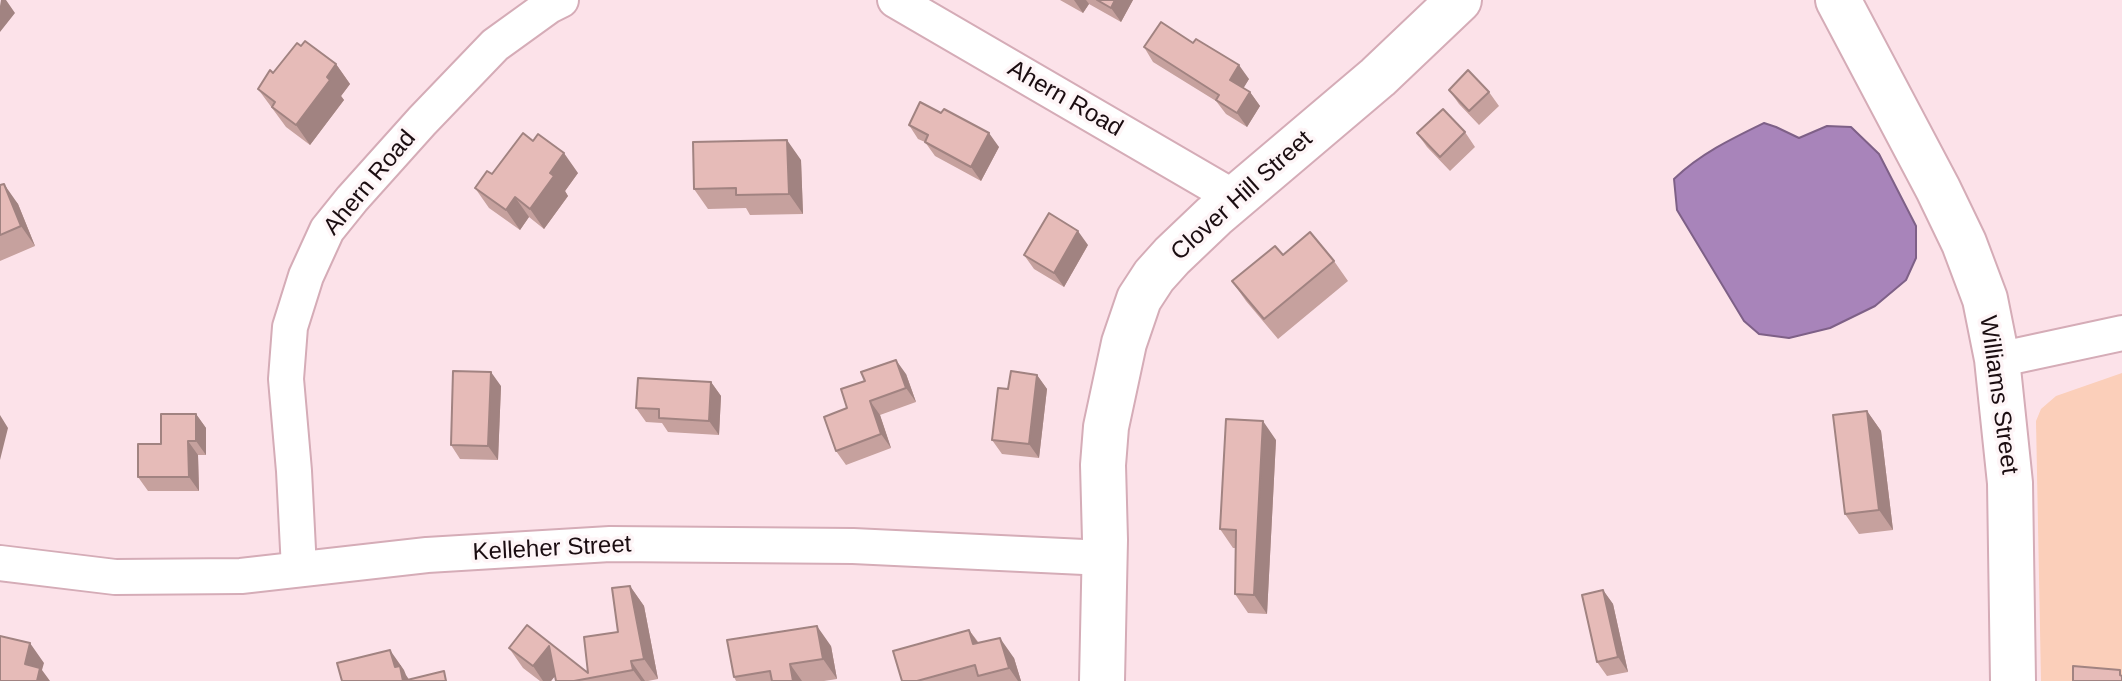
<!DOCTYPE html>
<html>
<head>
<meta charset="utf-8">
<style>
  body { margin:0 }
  canvas { display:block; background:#fce2e9 }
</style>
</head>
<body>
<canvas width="2122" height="681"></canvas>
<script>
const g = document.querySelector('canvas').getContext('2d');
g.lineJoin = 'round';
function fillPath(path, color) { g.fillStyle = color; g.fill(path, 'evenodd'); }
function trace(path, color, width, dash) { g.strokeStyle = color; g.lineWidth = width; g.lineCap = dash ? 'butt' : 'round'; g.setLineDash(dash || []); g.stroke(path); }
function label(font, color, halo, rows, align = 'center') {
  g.font = font + ' Helvetica,sans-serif'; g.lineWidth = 7; g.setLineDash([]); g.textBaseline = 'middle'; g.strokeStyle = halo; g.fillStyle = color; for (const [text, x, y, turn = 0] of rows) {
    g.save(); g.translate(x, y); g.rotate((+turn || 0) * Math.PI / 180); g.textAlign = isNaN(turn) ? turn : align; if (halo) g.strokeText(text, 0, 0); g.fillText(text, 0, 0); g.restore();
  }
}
fillPath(new Path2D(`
  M2122,373V681H2041L2036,421L2041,409L2056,396Z`), '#fbcfba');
const water = new Path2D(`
  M1764,123L1776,127L1799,138L1827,126L1851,127L1879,154L1916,226V258L1906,280L1875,306L1830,328L1789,338L1759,334L1744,321L1677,210L1674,179C1700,154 1731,139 1764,123Z`);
fillPath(water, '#a884ba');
trace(water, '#7e6087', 2);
const street = new Path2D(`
  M895,0L1235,198
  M1997,360L2122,333
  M0,563L115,577L241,576L427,555L610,544L853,546L1105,558
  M299,569L294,471L286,379L290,327L306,276L327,230L352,199L422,121L495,45L549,6L561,0`);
const secondary = new Path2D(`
  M1838,0L1938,189L1964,243L1985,299L1997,359L2010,483L2013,681
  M1102,681L1105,540L1103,465L1106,427L1124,343L1139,299L1154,276L1172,256L1214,216L1378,77L1459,0`);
trace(street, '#d5acb7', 38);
trace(secondary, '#d5acb7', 48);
trace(street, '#fff', 34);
trace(secondary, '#fff', 44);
fillPath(new Path2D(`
  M1060,0H1133L1121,22L1089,4L1083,13Z
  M301,46L336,64L350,84L341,96L344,100L310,145L286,127L258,89Z
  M1144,47L1249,79L1243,88L1250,92L1260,106L1247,127L1226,114L1216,101L1153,62Z
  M1449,90L1489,92L1499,106L1479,125L1459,104Z
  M941,113L999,147L981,181L935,156L925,142L918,139L909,125Z
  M1465,132L1475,147L1450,171L1427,147L1417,133Z
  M801,160L803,214L750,215L746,208L708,209L694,189Z
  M578,173L565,191L568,196L544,229L529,217L520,230L489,208L475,188L492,174Z
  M0,185L18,204L35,246L0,261Z
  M1088,245L1064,287L1034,269L1024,255Z
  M1334,261L1348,281L1278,339L1246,301L1232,281Z
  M906,374L916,402L880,415L891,448L846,465L836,451L847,408Z
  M1037,375L1047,389L1039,458L1002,454L992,440L1008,389Z
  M711,382L721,396L719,435L668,432L662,423L646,422L636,408Z
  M501,386L498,460L460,459L451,445Z
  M1867,411L1881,431L1893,530L1859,534L1845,514Z
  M196,414L206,428V455H198L199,491H148L138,477L161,444Z
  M1276,440L1267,614L1248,613L1235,594L1236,548H1233L1220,529Z
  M630,586L644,606L658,679L648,681H556L555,676L551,681H540L523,668L509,648L588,673L618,632Z
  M1603,590L1613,604L1628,672L1607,676L1597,662Z
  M969,630L979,643L1014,658L1021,681H902Z
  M831,646L837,679L824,681H736L734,677Z`), '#c6a19e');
fillPath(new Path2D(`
  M1,0H6L15,13L0,32V6Z
  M1074,0H1086L1089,4L1083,13Z
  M1115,0H1133L1121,22L1111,8Z
  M336,64L350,84L341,96L344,100L310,145L296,125Z
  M1239,65L1249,79L1240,94L1230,80Z
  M1250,92L1260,106L1247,127L1237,113Z
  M989,133L999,147L981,181L971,167Z
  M787,140L801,160L803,214L789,194Z
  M564,153L578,173L565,191L568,196L544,229L530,209L550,173Z
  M4,184L18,204L35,246L21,226Z
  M515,197L529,217L520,230L506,210Z
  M1078,231L1088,245L1064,287L1054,273Z
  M896,360L906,374L916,402L906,388Z
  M491,372L501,386L498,460L488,446Z
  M1037,375L1047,389L1039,458L1029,444Z
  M711,382L721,396L719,435L709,421Z
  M870,401L880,415L891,448L881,434Z
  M1867,411L1881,431L1893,530L1879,510Z
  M196,414L206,428V455L196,441Z
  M0,415L8,428L0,460Z
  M1263,421L1276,440L1267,614L1254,595Z
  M188,441L198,455L199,491L189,477Z
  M630,586L644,606L658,679L644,659Z
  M1603,590L1613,604L1628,672L1618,657Z
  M817,626L831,646L837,679L823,659Z
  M969,630L983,650L973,644Z
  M1000,638L1014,658L1021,681H1018L1009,668Z
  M30,643L44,663L42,670L50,681H36L25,664Z
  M549,646L563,666L551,681H543L533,666Z
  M390,650L404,670L406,675L410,681H403L395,667Z
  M631,661L645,681H641L633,670Z
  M790,664L802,681H793Z`), '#a18381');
const building = new Path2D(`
  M1097,0H1115L1111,8Z
  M1161,22L1193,43L1196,39L1239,65L1230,80L1250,92L1237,113L1216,100L1219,95L1144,47Z
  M305,41L336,64L327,77L330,80L296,125L272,107L275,102L258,89L270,70L273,73L297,43L301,46Z
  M1468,70L1489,92L1469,111L1449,90Z
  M920,102L941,113L944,109L989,133L971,167L925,142L928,135L909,125Z
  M1443,109L1465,132L1440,157L1417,133Z
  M523,133L533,141L538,134L564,153L550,173L554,176L530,209L515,197L506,210L475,188L487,171L492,174Z
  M787,140L789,194L736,195V188L694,189L693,142Z
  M4,184L21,226L0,235V185Z
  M1049,213L1078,231L1054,273L1024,255Z
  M1310,232L1334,261L1264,319L1232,281L1275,246L1283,255Z
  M896,360L906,388L870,401L881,434L836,451L824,417L847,408L841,389L865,381L861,372Z
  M453,371L491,372L488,446L451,445Z
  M1011,371L1037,375L1029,444L992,440L998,388L1008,389Z
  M638,378L711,382L709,421L659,418V409L636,408Z
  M1867,411L1879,510L1845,514L1833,415Z
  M161,414H196V441H188L189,477H138V444H161Z
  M1226,419L1263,421L1254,595L1235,594L1236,530L1220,529Z
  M630,586L644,659L631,661L633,670L574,681H556L549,646L533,666L509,648L527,625L588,673L584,637L618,632L612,588Z
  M1603,590L1618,657L1597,662L1582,595Z
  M817,626L823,659L790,664L793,681H772L770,671L734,677L727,640Z
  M969,630L973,644L1000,638L1009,668L978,676L975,665L917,681H902L893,651Z
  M0,636L30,643L25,664L40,668L37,681H0Z
  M390,650L395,667L400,666L403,681L444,671L446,681H342L337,663Z
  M2073,666L2120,670V675L2122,676V681H2073Z`);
fillPath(building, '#e6bbb8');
trace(building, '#a18381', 2);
label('24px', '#1b0d11', '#fef5f7', [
  ["Ahern Road",1065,99,30],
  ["Ahern Road",370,183,-50],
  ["Clover Hill Street",1242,196,-42],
  ["Williams Street",1998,395,82],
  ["Kelleher Street",552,549,-3]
]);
</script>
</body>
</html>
